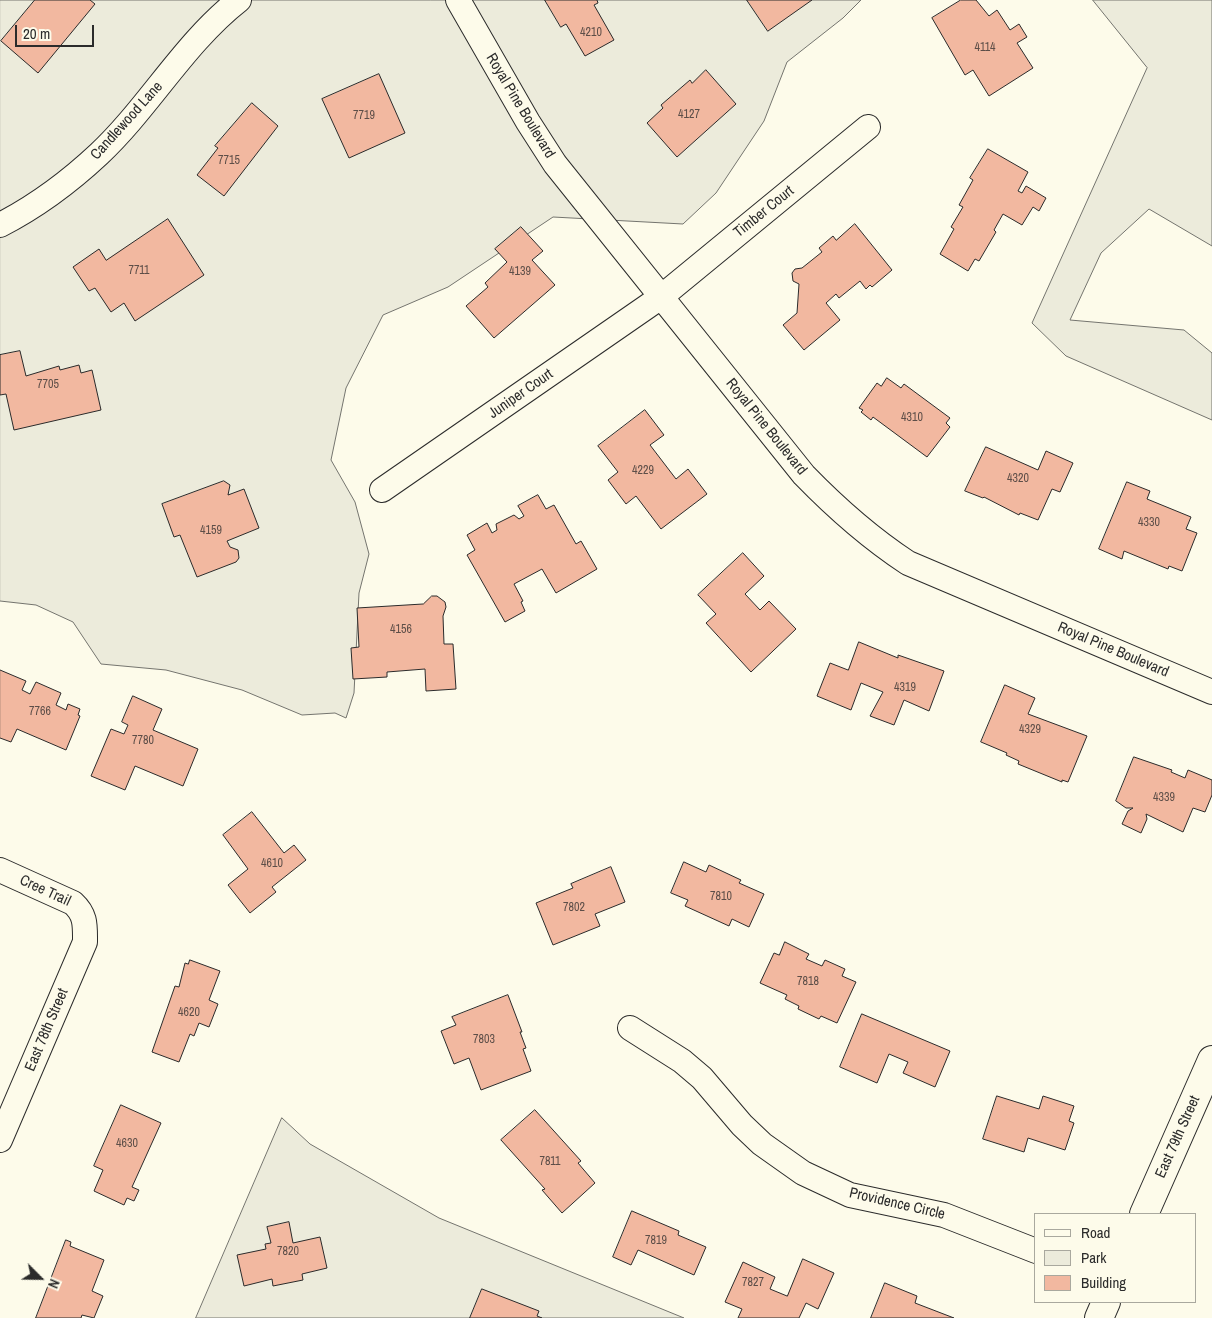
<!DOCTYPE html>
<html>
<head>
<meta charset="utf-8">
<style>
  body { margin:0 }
  #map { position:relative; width:1212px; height:1318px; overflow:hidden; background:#fdfbea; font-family:"Archivo Narrow",sans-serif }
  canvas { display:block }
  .legend { position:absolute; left:1034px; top:1213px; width:162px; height:90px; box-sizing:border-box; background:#fdfbea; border:1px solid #a9a89e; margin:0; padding:6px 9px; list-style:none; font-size:15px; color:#2b2b2b }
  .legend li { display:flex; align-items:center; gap:10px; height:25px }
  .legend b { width:25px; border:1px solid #a9a89e }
  .north { position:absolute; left:15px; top:1253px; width:50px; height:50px; -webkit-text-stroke:4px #fdfbea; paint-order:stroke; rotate:113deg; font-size:14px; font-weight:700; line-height:20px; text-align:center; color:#2b2b2b }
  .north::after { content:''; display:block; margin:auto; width:18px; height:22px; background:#2b2b2b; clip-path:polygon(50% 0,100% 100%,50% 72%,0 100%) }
  .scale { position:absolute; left:15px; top:25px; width:79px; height:22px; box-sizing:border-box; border:2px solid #2b2b2b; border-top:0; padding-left:6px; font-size:15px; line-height:18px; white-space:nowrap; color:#2b2b2b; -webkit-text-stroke:4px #fdfbea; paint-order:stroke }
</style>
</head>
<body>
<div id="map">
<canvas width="1212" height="1318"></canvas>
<ul class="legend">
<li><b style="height:6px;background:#fdfbea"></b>Road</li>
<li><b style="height:14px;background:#ecebdb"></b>Park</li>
<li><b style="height:14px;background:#f2b8a0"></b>Building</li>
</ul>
<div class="north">N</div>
<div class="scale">20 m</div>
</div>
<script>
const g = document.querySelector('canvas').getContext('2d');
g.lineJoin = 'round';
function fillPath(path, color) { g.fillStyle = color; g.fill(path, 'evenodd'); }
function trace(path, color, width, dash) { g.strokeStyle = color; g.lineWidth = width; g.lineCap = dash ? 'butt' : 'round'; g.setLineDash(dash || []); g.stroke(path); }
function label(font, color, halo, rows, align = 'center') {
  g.font = font + ' "Archivo Narrow",sans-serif'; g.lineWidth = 4; g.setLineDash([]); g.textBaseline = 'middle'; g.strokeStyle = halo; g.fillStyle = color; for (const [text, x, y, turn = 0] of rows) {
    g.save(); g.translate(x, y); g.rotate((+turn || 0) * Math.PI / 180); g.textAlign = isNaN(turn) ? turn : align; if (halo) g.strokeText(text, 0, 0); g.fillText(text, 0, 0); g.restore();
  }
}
const green = new Path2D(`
  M0,0H861L843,18L787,62L764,121L716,193L683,224L553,217L448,287L383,315L346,388L331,460L355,502L369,554L359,593L354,693L346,718L335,713L302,715L242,690L166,670L101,664L73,622L36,605L0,601Z
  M1093,0H1212V246L1149,209L1101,253L1070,320L1184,330L1212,353V420L1066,356L1032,323L1147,68Z
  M282,1118L310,1144L439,1218L684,1318H196Z`);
fillPath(green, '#ecebdb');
trace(green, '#74746e', 1);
const building = new Path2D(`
  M35,0H90L95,4L38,73L1,41Z
  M545,0H597L598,3L594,5L614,40L585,56L566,24L561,27Z
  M747,0H812L768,31Z
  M961,0H976L989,16L997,10L1010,30L1019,24L1027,37L1017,43L1033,68L989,96L973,70L965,75L932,18Z
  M706,70L736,104L677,157L647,123L663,108L661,105L690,80L692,83Z
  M379,74L405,133L349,158L322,99Z
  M252,103L278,126L224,196L197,175L218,148L215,146Z
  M988,149L1028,172L1018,191L1022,193L1026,186L1046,198L1039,211L1033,207L1022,225L1003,214L994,230L996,232L979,261L975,259L968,271L940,254L954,229L951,227L963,207L959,205L973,180L970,178Z
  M168,219L204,275L135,321L124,303L111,312L95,288L89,291L73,267L99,249L106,260Z
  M855,224L892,270L872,287L870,285L866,289L860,281L839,298L836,294L826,303L840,320L804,350L783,325L797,313L799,284L793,281L792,273L795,269L802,268L822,252L819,248L833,236L836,240Z
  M521,227L543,251L532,260L555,285L494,338L466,306L488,287L485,283L507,262L495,249Z
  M20,351L26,376L59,366L60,370L79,365L81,373L92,370L101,410L14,430L6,394L0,395V355Z
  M887,378L901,388L904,384L950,418L946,423L950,427L927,457L873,417L871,420L861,412L863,410L859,408L877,383L881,386Z
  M645,410L664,435L650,445L676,479L688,469L707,494L661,529L636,496L626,504L608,480L618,472L598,446Z
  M986,447L1038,470L1046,451L1073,463L1060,492L1052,489L1038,520L1020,513L1019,515L984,497L983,498L965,491Z
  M224,481L230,485L228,495L244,489L259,528L227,541L230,547L238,550L239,558L236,562L197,577L180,535L174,537L162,504Z
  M1127,482L1150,491L1147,499L1191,517L1186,529L1197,533L1182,571L1169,566L1168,569L1124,551L1122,559L1099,549Z
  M538,495L546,509L554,505L576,544L581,541L597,569L556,593L542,569L514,584L523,601L521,602L525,611L505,622L467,555L475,550L467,535L487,523L492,533L497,530L496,524L514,515L519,519L524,516L518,506Z
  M743,553L764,576L745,594L760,610L769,601L796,629L751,672L706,623L716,614L698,595Z
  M432,596H437L445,602L446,607L443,616L444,644H453L456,689L426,691L425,669L387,672V677L353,679L351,648L359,647L357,608L423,604Z
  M859,642L898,658V655L944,671L929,711L904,700L894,725L870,716L883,692L861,683L851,710L817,696L830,663L848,670Z
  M0,670L26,681L22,690L30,694L36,682L61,693L56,705L66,710L68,704L80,709L78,715L80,716L66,750L17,729L11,742L0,738Z
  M1005,685L1035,698L1028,714L1087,736L1068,782L1062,780V782L1018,764L1019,761L1006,755L1007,753L981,742Z
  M133,696L162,709L153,730L198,749L183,786L135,766L125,790L91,776L111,729L124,734L128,725L122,722Z
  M1134,757L1172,770L1171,772L1185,778L1188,770L1212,780V795L1205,812L1193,808L1183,832L1146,814L1147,819L1141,833L1122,824L1128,811L1133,808H1126L1116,801Z
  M252,812L284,853L294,845L306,860L272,887L276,892L250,913L228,885L248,869L223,835Z
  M684,862L706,872L709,865L741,880L739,883L764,894L749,927L732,919L729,926L685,906L688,900L671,893Z
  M611,867L625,902L595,914L600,926L553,945L536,903L573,888L571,884Z
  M785,942L809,954L806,959L822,966L825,960L845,969L842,976L856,982L837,1023L821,1016L819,1019L798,1009L799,1006L785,999L787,995L760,983L774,953L779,955Z
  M190,960L220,971L209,1000L218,1004L209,1027L199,1023L194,1036L190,1034L179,1062L152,1052L175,986L179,987L185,963L188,964Z
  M508,995L522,1032H520L526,1048L523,1049L531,1071L481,1090L469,1058L454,1064L441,1031L456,1025L452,1017Z
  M862,1014L950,1051L935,1087L903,1073L908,1062L889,1054L877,1083L840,1067Z
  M997,1096L1039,1109L1043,1096L1074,1106L1069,1121L1074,1123L1065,1150L1028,1138L1024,1152L983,1139Z
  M121,1105L161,1123L132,1187L139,1190L134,1201L127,1198L124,1205L94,1191L103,1170L94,1166Z
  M535,1110L581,1161L578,1163L595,1183L562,1213L542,1190L545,1189L501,1140Z
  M632,1211L679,1231L678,1235L706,1247L694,1275L638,1250L631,1265L613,1257Z
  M289,1222L293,1243L320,1237L327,1268L302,1274L303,1280L273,1286L272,1279L244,1286L237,1255L266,1249L265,1244L271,1243L267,1227Z
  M66,1240L71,1242L70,1246L104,1260L92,1291L103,1296L94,1318L82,1315L81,1318H36Z
  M803,1259L834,1273L818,1309L806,1303L799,1318H738L742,1309L725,1302L743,1262L775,1277L770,1289L787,1296Z
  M885,1283L917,1296L915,1303L954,1318H871Z
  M482,1289L539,1311L537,1316L542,1318H470Z`);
fillPath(building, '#f2b8a0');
trace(building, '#2b2b2b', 1);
const minor = new Path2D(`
  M458,0L528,122L555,164L804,475C836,508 870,538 908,563L1212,692
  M0,225C37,206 68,183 99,154C149,107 184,43 239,0
  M382,490L661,297L868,127
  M0,870L73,903C86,915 85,925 85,942L0,1140
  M630,1028L682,1061L702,1078L742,1125L762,1144L803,1173L850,1195L944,1215L1036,1251`);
const tertiary = new Path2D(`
  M1144,1214L1212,1060
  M1099,1318L1106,1302`);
trace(minor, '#2b2b2b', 26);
trace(tertiary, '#2b2b2b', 30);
trace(minor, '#fdfbea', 24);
trace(tertiary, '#fdfbea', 28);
label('12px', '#5d4e48', null, [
  ["4210",591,33],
  ["4114",985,48],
  ["4127",689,115],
  ["7719",364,116],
  ["7715",229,161],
  ["7711",139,271],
  ["4139",520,272],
  ["7705",48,385],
  ["4310",912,418],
  ["4229",643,471],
  ["4320",1018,479],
  ["4330",1149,523],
  ["4159",211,531],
  ["4156",401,630],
  ["4319",905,688],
  ["7766",40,712],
  ["4329",1030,730],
  ["7780",143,741],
  ["4339",1164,798],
  ["4610",272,864],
  ["7810",721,897],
  ["7802",574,908],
  ["7818",808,982],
  ["4620",189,1013],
  ["7803",484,1040],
  ["4630",127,1144],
  ["7811",550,1162],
  ["7819",656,1241],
  ["7820",288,1252],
  ["7827",753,1283]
]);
label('15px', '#2b2b2b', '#fdfbea', [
  ["Royal Pine Boulevard",520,106,59],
  ["Candlewood Lane",127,121,-48],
  ["Timber Court",764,212,-39],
  ["Juniper Court",521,394,-35],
  ["Royal Pine Boulevard",766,427,51],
  ["Royal Pine Boulevard",1113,650,23],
  ["Cree Trail",45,891,25],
  ["East 78th Street",47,1030,-67],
  ["East 79th Street",1178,1137,-66],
  ["Providence Circle",897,1204,13]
]);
</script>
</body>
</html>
